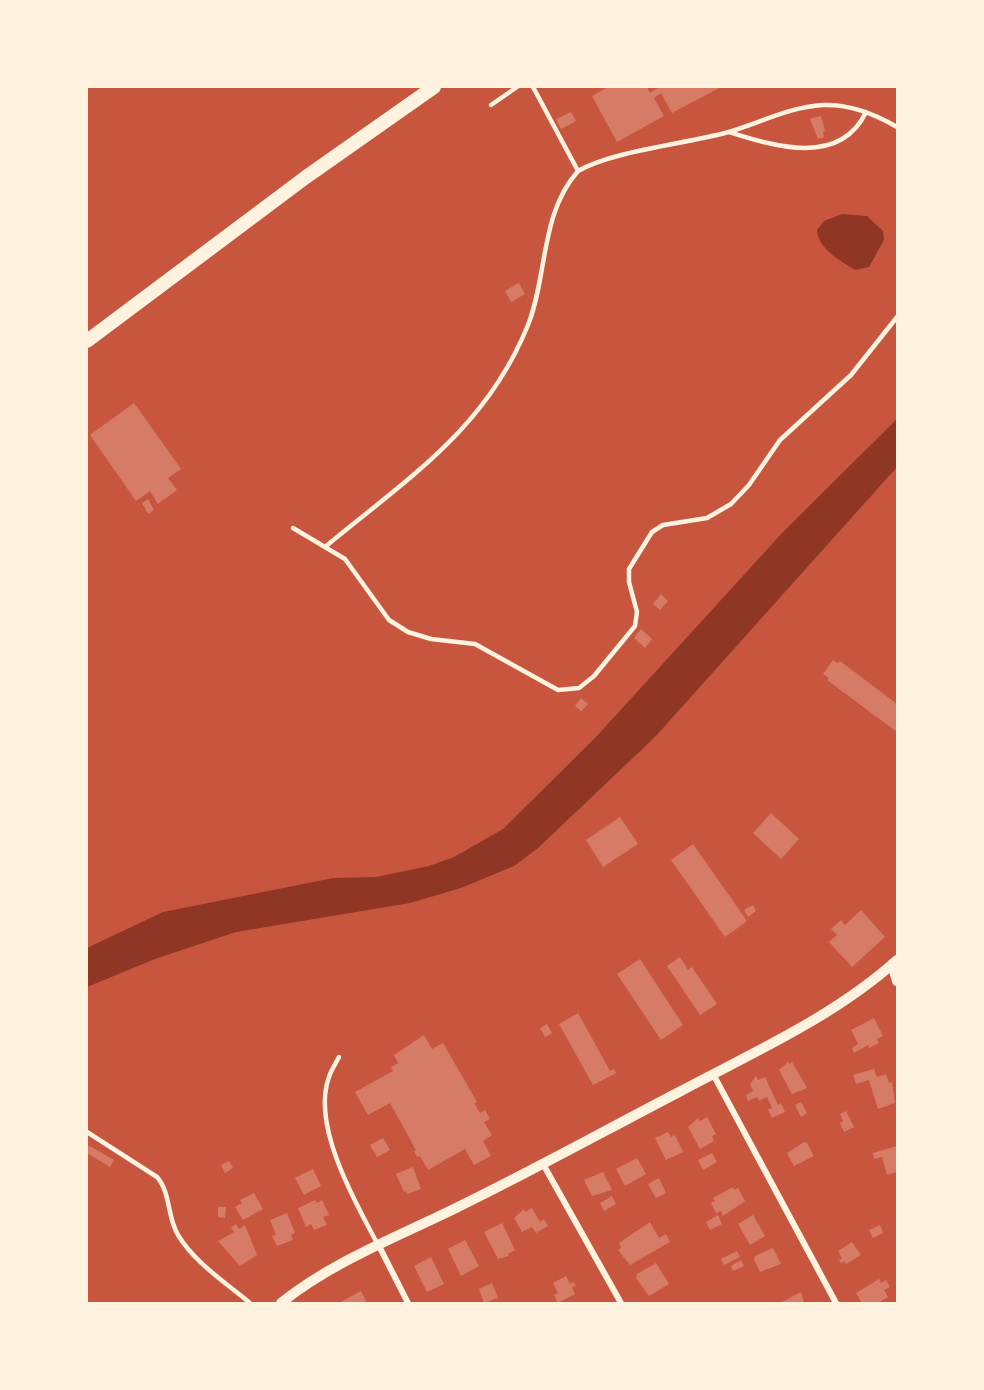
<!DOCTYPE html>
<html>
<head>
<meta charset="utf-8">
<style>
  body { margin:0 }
  #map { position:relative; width:984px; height:1390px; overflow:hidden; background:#c8553d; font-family:Arial,sans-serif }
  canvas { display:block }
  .frame { position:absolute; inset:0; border:88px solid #fff3e0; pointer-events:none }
</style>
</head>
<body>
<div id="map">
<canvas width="984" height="1390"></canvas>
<div class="frame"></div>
</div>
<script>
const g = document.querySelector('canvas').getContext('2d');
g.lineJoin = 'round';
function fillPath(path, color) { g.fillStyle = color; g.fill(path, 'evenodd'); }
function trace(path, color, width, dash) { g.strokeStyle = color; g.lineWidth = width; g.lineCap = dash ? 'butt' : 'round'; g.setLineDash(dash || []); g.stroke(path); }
fillPath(new Path2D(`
  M842,214L867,216L883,231L884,240L869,267L855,270C841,261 818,249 817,230L824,221Z
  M897,419V467L655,737L538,848L514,866L461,888L410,903L236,932L155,959L87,987V948L163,912L333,878L376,877L429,866L454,857L503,829L596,737L783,532Z`), '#8f3625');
fillPath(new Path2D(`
  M608,87H647L650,93L659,87H721L672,113L661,93L654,98L664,116L617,142L592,96Z
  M571,112L576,121L561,129L556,119Z
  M821,116L825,131L823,132L824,137L818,139L810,119Z
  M519,283L525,294L511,302L505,291Z
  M134,403L181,469L168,478L177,490L158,504L150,491L136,501L90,435Z
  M148,499L154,510L148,514L142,503Z
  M661,594L668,601L660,610L653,604Z
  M641,629L652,639L645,648L634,638Z
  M833,660L838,663L840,661L897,704V732L827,680L829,678L823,674Z
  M581,698L588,704L581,711L575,706Z
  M771,813L799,839L781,859L753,833Z
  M620,817L638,844L603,867L586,840Z
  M693,844L747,921L725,937L671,860Z
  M753,905L756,911L748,917L744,910Z
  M861,910L885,937L852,967L829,942L837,935L831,929L841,920L845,925Z
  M680,957L688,970L692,967L717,1004L700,1015L667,966Z
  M640,959L683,1025L661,1040L617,974Z
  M578,1013L610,1071L614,1069L616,1073L593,1085L559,1024Z
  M874,1018L883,1036L877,1039L879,1043L869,1048L868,1045L854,1053L852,1048L858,1044L851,1030Z
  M547,1024L552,1033L545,1037L540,1028Z
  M424,1035L432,1049L443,1043L477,1102L474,1103L480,1113L485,1110L490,1119L484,1122L492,1135L483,1141L491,1156L474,1165L465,1149L428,1170L420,1156L417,1157L414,1151L416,1150L390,1103L368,1115L355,1092L393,1071L391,1067L398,1063L394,1055Z
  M788,1062L789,1064L792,1062L807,1088L792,1094L779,1070Z
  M874,1069L877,1077L886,1074L889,1083L892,1082L895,1103L878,1109L869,1080L856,1084L853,1075Z
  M756,1076L758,1080L765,1077L778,1105L781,1103L785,1112L772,1118L768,1110L772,1108L767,1097L759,1101L757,1097L748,1101L746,1095L753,1091L750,1084Z
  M801,1102L807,1113L801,1117L795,1105Z
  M846,1111L854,1127L844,1132L840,1123L843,1121L840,1114Z
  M707,1117L716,1134L712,1136L714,1141L700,1149L688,1127L698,1118L700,1121Z
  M668,1132L671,1137L675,1135L683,1152L666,1160L655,1138Z
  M383,1138L390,1150L377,1157L370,1145Z
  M804,1142L807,1143L814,1156L794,1166L787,1153Z
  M90,1146L114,1160L110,1167L87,1153V1147Z
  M897,1146V1172L887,1175L882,1157L874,1159L873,1153Z
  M712,1153L717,1162L703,1170L698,1160Z
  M637,1158L646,1174L625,1186L616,1169Z
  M229,1161L233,1168L225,1173L221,1165Z
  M413,1167L421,1189L408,1194L406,1191L404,1192L396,1174Z
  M313,1169L321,1186L304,1195L295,1178Z
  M603,1172L612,1190L592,1196L584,1180Z
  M659,1178L666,1193L656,1198L648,1184Z
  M733,1187L734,1190L738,1188L745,1201L723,1216L721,1211L716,1213L711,1203L715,1201L713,1198Z
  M254,1193L263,1209L243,1220L235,1207L242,1203L240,1200Z
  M612,1196L616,1204L604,1211L600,1203Z
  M315,1200L317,1203L322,1200L329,1215L323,1217L327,1225L314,1230L311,1224L306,1227L298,1208Z
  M218,1207H226L225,1218L218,1217Z
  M532,1208L540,1222L544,1219L548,1226L536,1233L532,1227L522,1232L514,1218L524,1209L525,1212Z
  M287,1213L295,1233L291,1235L293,1240L277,1246L272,1236L276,1235L270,1220Z
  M718,1215L722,1224L710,1230L706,1222Z
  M753,1215L765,1236L750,1245L738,1224Z
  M650,1222L659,1238L666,1234L670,1242L630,1265L618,1250L621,1248L619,1243Z
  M502,1223L515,1250L508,1254L509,1256L498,1259L484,1232Z
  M236,1224L239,1229L245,1225L257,1255L240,1266L218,1241L234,1232L231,1228Z
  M880,1225L883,1233L873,1238L869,1230Z
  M465,1240L479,1266L461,1276L448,1249Z
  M852,1242L861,1255L846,1264L844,1261L841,1263L839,1260L842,1258L838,1251Z
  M773,1248L781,1264L760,1272L754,1260L755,1256Z
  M737,1251L740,1257L724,1265L721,1259Z
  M431,1257L444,1284L427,1292L414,1266Z
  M741,1260L744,1266L733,1271L731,1266Z
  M656,1263L669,1284L649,1296L636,1278L637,1274Z
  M566,1276L570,1284L574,1282L576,1286L572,1287L575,1294L558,1303L554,1295L558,1293L553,1283Z
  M879,1279L881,1283L886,1280L890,1287L884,1290L888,1297L878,1303H862L856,1293Z
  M492,1283L498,1298L484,1303L479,1289Z
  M361,1291L367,1303H339Z
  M801,1292L804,1303H780Z`), '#d67c66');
trace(new Path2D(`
  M533,87L578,171C613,151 683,144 725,133C758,124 788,107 823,105C849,104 875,114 897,127
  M491,105L517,87
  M729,132C774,146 840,167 866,112
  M293,528L345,559L389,620L408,632L431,639L475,644L558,690L579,688L594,676L635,626L637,612L629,582V569L652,532L663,525L707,518L731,504L749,485L780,440L851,375L897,317
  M325,547C408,478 486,429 528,325C548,274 540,214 578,171
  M339,1057C336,1063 331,1070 329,1077C311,1125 355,1202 377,1243
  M87,1132L157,1177C171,1193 167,1217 178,1235C194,1262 226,1283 250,1303`), '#fff3e0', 4.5);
trace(new Path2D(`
  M713,1074L836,1303
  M543,1164L621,1303
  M379,1246L408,1303`), '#fff3e0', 6);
trace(new Path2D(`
  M892,964L897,981
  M281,1303C332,1262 397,1237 456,1208C532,1171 606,1130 681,1091C754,1052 835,1016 897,960`), '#fff3e0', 10);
trace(new Path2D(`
  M87,341L306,177L434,87`), '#fff3e0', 14);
</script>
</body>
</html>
